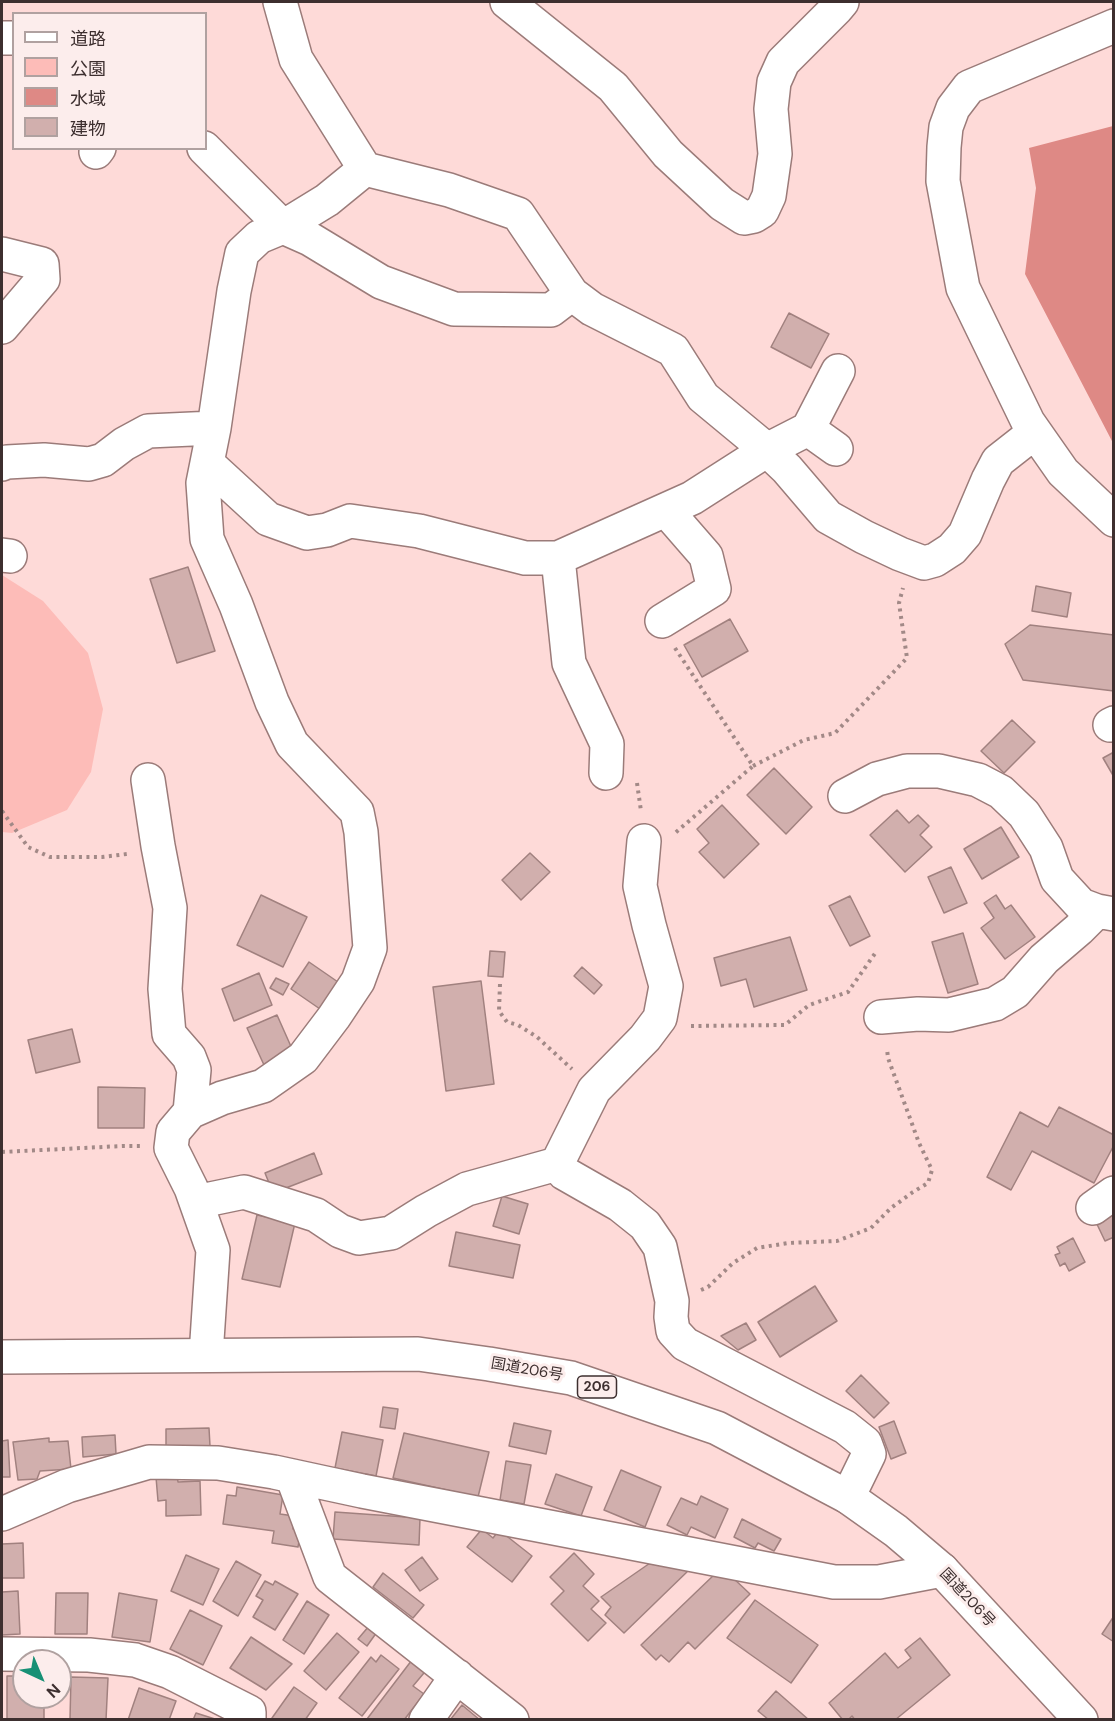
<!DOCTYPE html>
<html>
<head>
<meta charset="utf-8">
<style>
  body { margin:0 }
  #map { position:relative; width:1115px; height:1721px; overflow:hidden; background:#fedad8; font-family:"DM Sans","Noto Sans JP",sans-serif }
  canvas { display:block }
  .frame { position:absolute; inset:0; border:3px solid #3d2f2f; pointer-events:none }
  .legend { position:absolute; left:12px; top:12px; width:195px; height:138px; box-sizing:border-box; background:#fcedec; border:2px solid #b0a1a0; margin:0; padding:8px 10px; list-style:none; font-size:18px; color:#3d2f2f }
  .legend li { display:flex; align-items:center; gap:12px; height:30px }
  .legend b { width:30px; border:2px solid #b0a1a0 }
  .north { position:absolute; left:12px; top:1649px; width:60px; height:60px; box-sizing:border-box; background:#fcedec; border:2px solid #b0a1a0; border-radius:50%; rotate:136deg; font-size:16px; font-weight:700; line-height:24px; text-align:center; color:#3d2f2f }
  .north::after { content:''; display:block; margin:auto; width:21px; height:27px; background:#179075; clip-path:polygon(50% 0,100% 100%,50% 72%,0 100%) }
</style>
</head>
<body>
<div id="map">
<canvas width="1115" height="1721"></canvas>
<div class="frame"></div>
<ul class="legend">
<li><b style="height:8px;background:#fff"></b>道路</li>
<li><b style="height:16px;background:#fdbcb8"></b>公園</li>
<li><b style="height:16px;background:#de8985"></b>水域</li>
<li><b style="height:16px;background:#d1afad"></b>建物</li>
</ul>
<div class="north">N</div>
</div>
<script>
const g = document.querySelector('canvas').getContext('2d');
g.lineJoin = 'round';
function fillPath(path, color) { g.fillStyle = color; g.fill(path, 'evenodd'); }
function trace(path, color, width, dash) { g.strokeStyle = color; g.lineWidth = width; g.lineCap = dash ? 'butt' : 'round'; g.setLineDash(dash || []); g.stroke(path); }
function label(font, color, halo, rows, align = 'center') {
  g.font = font + ' "DM Sans","Noto Sans JP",sans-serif'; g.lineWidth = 6; g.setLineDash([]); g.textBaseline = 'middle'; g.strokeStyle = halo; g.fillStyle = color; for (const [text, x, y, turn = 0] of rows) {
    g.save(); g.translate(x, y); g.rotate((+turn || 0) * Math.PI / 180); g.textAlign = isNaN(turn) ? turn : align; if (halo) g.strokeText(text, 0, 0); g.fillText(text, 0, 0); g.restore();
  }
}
fillPath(new Path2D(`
  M2,575L43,601L88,653L103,709L91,772L67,810L12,833L2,832Z`), '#fdbcb8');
fillPath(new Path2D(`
  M1113,126H1114L1113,443L1025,274L1036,188L1029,148Z`), '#de8985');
const building = new Path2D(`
  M789,313L829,334L811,368L771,347Z
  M188,567L215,651L177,663L150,579Z
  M1036,586L1071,593L1067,617L1032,611Z
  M730,619L748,651L702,677L684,645Z
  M1030,625L1114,635V691L1023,680L1005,644Z
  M1012,720L1035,742L1004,773L981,751Z
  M1114,752V777L1103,758Z
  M774,768L812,807L786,834L747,795Z
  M722,805L759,844L724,878L699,852L709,843L697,829Z
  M897,810L909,823L918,815L929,826L920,835L932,847L905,872L870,835Z
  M1001,827L1019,857L982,879L964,849Z
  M530,853L550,872L521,900L502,880Z
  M951,867L967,903L944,913L928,877Z
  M261,895L307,917L283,967L237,945Z
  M996,895L1005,909L1011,905L1035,937L1005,959L981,928L994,918L984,903Z
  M850,896L870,936L850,946L829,906Z
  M963,933L978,984L948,993L932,942Z
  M790,937L807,990L754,1007L746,979L721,986L714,958Z
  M490,951L505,952L503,977L488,976Z
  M309,962L338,982L320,1009L291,989Z
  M582,967L602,985L594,994L574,976Z
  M259,973L272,1005L234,1021L222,989Z
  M276,978L289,984L283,995L270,988Z
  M481,981L494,1084L446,1091L433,987Z
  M277,1015L293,1051L264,1065L247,1028Z
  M72,1029L80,1062L36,1073L28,1040Z
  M98,1087L145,1088L144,1128H98Z
  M1059,1107L1114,1135V1145L1094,1183L1032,1151L1011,1190L987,1177L1020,1112L1048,1127Z
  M314,1153L322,1174L273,1193L265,1173Z
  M502,1196L528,1204L519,1234L493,1226Z
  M1114,1208V1237L1105,1241L1094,1218Z
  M257,1215L295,1223L280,1287L242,1279Z
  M456,1232L520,1245L513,1278L449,1266Z
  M1073,1238L1085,1262L1069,1271L1065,1263L1060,1266L1055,1255L1060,1253L1057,1247Z
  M815,1286L837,1321L780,1357L758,1322Z
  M746,1323L756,1340L738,1350L721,1336Z
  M861,1375L889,1403L874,1418L846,1391Z
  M383,1407L398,1409L395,1429L380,1427Z
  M894,1421L906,1453L891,1459L879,1427Z
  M514,1423L551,1431L546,1454L509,1446Z
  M209,1428L210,1446L166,1447V1429Z
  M342,1432L383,1440L376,1476L335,1468Z
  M404,1433L489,1452L478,1497L393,1478Z
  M115,1435L116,1454L83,1457L82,1437Z
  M49,1438V1442L68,1441L71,1469L40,1471L37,1479L18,1480L13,1442Z
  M8,1440L10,1477H2V1441Z
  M506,1461L531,1465L524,1504L500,1500Z
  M621,1470L661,1487L645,1527L604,1510Z
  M556,1474L592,1487L581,1516L545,1504Z
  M177,1475L178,1482L200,1481L201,1515L166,1516V1500L158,1501L156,1477Z
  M237,1487L283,1495L280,1514L294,1516L293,1529L301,1531L298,1547L272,1543L274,1531L223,1524L227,1495L236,1496Z
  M701,1496L728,1509L715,1538L691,1527L687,1535L667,1525L681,1498L697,1505Z
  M335,1512L420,1518L419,1545L333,1539Z
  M742,1519L781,1539L774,1551L758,1543L755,1548L734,1537Z
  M482,1529L493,1538L499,1530L532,1556L512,1582L467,1547Z
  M23,1543L24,1578H2V1544Z
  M574,1553L594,1574L583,1586L599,1601L591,1609L606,1623L588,1641L551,1604L564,1591L550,1577Z
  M186,1555L219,1569L203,1605L171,1591Z
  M422,1557L438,1579L420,1591L405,1570Z
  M236,1561L261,1575L238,1616L213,1601Z
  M653,1561L690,1569L624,1633L605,1615L611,1607L601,1597Z
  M383,1573L424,1605L413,1618L373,1587Z
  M716,1573L731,1576L750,1594L695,1649L688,1642L669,1662L661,1655L656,1660L641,1645Z
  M265,1581L273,1585L275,1581L298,1594L275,1630L253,1617L263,1600L256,1596Z
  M18,1591L20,1634L2,1635V1592Z
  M56,1593H88L87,1634H55Z
  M119,1593L157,1600L150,1642L112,1637Z
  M755,1600L818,1645L791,1683L727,1638Z
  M307,1601L329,1615L304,1654L283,1640Z
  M190,1610L222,1626L203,1665L170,1649Z
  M1114,1616V1642L1102,1634Z
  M369,1626L377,1632L367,1646L358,1639Z
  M337,1633L359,1652L326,1690L304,1671Z
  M251,1637L292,1664L266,1690L230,1668Z
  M920,1638L950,1675L895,1720H855L852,1716L848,1720H843L829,1703L885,1653L898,1668L911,1658L905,1650Z
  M381,1655L399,1669L362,1716L339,1698L371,1657L376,1662Z
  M415,1656L429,1667L413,1686L424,1694L404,1720H368L367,1719Z
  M7,1676H24V1697H44V1719L7,1720Z
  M71,1677L108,1678L106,1720L70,1719Z
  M294,1687L317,1703L305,1720H275L272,1718Z
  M139,1688L176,1701L169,1720H128Z
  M776,1691L809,1720H769L758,1711Z
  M462,1705L480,1720H450Z
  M196,1713L218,1720H193Z`);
fillPath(building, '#d1afad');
trace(building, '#a1817f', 1.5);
const minor = new Path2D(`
  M280,2L296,59L365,169L449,190L518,214L572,294L592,309L673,350L703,397L767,450L787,469L828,517L864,537L900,554L924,563L935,560L952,549L965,534L988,480L998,461L1035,432
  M507,2L613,87L668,154L722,204L744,218L754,216L762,211L769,196L775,154L771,109L774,82L783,62L837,8L842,2
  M1114,26L969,87L953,108L946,127L944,147L943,181L963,288L1028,422L1063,472L1114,520
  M2,38H14
  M204,148L283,227L310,239L381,282L454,309L551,310L572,294
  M96,152L99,148
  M2,254L42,264L43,279L2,327
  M808,429L836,449
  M207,463L268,519L307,533L327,530L350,521L419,531L525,558H558L692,498L767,450L808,429L838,371
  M2,464L7,462L44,460L89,464L103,460L124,444L148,431L214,428
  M2,555L10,556
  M558,558L569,663L607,744L606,773
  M662,621L714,589L706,556L666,510
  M1110,725L1114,723
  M148,780L158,846L170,908L165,989L169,1034L189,1057L194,1070L190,1112
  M845,796L877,779L907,771H939L978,780L1001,792L1024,814L1046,848L1057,879L1081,905L1097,911L1114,914
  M881,1017L918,1014L949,1015L995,1004L1015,992L1044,959L1079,929L1097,911
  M557,1164L594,1090L645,1038L660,1018L666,986L649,925L640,886L644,841
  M196,1202L244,1192L316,1215L340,1231L359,1238L391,1233L426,1211L467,1189L557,1164L564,1173L620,1205L645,1225L660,1247L672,1301L671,1317L673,1331L685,1344L845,1427L865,1443L869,1454L848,1497
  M1093,1208L1114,1193
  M206,1355L213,1250L191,1188L171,1148L173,1132L190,1112L222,1098L263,1086L303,1058L334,1017L358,981L370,948L361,832L357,812L292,744L272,702L236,605L207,539L203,483L214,428L234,291L242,253L259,237L283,227L327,200L365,169
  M292,1476L330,1577L512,1720
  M2,1514L67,1486L149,1462L218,1463L274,1472L362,1491L834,1582H879L942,1570
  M2,1654L89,1655L135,1660L170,1672L249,1712V1720
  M426,1720L457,1676`);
const highway = new Path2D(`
  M2,1357L418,1354L489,1364L571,1378L717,1428L848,1497L896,1531L942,1570L1081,1720`);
trace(minor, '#9b7b79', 36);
trace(highway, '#9b7b79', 36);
trace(new Path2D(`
  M675,648L753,766L675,833
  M753,766L804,740L835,733L907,658L899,603L903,588
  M637,783L641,811
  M2,811L28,847L50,857H102L127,854
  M500,984L499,1011L507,1022L518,1025L537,1037L572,1069
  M691,1026L785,1025L809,1005L848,992L876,952
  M2,1152L122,1146H142
  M701,1290L708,1287L733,1263L757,1248L788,1243L837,1241L871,1228L891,1208L913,1192L928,1183L932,1170L919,1143L888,1058L887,1049`), '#a28987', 4, [3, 4.5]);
trace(minor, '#fff', 33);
trace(highway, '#fff', 33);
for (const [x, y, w] of [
  [597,1387,39]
]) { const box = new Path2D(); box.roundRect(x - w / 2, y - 11, w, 22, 4.5); g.fillStyle = '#fcedec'; g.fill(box); trace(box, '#3d2f2f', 1.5); }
label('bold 14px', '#3d2f2f', null, [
  ["206",597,1387]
]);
label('15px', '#3d2f2f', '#fcedec', [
  ["国道206号",527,1370,10],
  ["国道206号",967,1598,47]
]);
</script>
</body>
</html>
